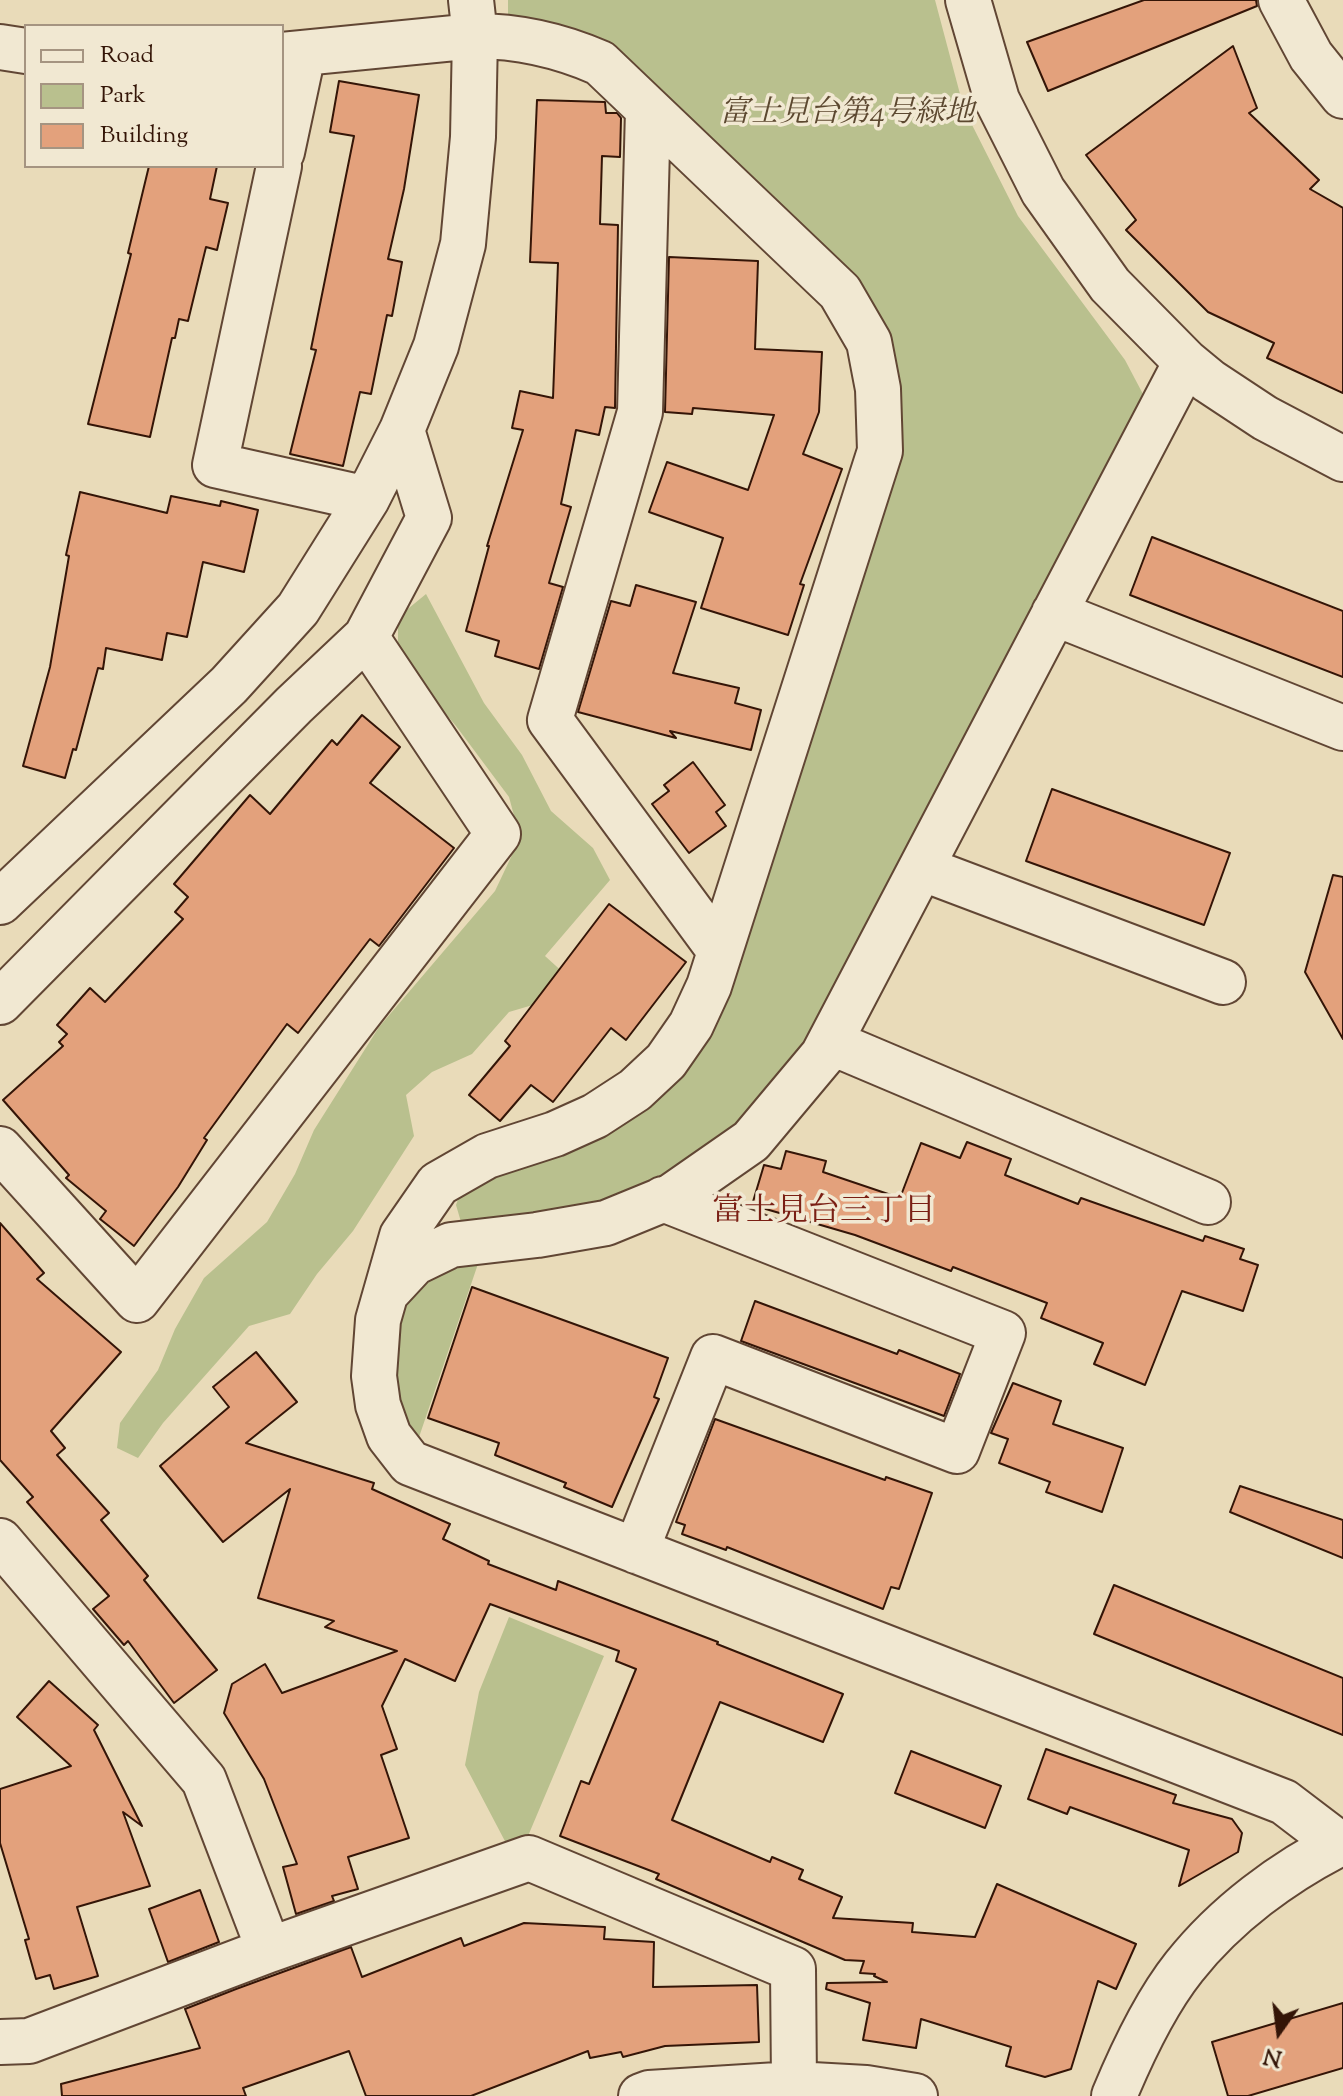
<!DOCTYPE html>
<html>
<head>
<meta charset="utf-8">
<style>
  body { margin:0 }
  #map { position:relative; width:1343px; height:2096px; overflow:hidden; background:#e9dbb9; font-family:"Sorts Mill Goudy",serif }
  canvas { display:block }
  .legend { position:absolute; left:24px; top:24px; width:260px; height:144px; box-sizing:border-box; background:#f1e8d2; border:2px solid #a59481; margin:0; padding:10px 14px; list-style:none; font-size:24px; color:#341507 }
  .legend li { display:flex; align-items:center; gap:16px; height:40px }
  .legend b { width:40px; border:2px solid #a59481 }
  .north { position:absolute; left:1239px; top:1992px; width:80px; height:80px; -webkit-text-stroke:6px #f1e8d2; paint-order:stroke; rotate:194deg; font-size:22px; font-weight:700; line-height:32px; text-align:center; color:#341507 }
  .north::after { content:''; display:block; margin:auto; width:28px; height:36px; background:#341507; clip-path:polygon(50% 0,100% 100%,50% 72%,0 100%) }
</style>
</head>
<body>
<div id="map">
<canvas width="1343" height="2096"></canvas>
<ul class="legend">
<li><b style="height:10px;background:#f1e8d2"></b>Road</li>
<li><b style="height:22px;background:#b9c08e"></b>Park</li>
<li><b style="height:22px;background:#e3a17c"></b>Building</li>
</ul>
<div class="north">N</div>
</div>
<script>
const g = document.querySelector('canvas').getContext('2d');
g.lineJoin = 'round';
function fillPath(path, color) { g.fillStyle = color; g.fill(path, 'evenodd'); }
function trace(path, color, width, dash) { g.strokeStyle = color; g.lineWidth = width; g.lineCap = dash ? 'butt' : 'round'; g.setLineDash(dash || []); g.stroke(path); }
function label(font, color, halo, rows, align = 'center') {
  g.font = font + ' "Sorts Mill Goudy","Noto Serif JP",serif'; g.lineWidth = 7; g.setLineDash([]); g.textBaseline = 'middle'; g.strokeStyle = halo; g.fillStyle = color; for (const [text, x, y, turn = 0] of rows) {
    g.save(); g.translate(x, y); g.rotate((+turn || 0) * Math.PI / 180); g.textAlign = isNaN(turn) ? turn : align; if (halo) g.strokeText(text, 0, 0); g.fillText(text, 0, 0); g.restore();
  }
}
fillPath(new Path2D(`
  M508,0H935L964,109L1018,216L1125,360L1144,396L811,1046L770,1099L684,1171L597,1205L509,1220L461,1222L456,1205L460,1194L655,1095L899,407L895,360L882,327L854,283L508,19Z
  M426,594L484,703L522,755L551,811L593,848L610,880L545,956L577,985L553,999L509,1012L472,1054L432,1072L406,1095L414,1136L353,1231L317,1274L290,1314L249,1326L163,1423L138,1458L117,1448L120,1423L158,1370L175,1329L204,1278L267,1222L295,1174L314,1130L379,1027L495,891L520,838L509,797L456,726L398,657V617Z
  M480,1258L417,1443L393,1396L401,1307L431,1275Z
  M509,1617L604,1656L528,1836L507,1845L465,1765L479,1692Z`), '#b9c08e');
const building = new Path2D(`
  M1144,0H1256L1257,6L1048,91L1027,42Z
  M1233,46L1257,108L1249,113L1319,180L1310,189L1343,208V393L1267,358L1274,343L1208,312L1126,230L1136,220L1086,155Z
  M339,81L419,95L404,189L388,259L402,262L392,316L387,315L371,394L360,392L343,466L290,454L316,350L311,349L354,136L330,132Z
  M537,100L605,102L606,113H617L621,118L620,157L602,156L600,224L618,225L615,408L605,407L599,435L576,430L561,504L571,507L549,583L563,587L539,669L495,656L499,641L466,631L489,546H487L523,430L512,428L520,391L553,398L558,263L530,262Z
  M149,166H217L210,199L228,203L217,250L206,247L188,321L179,319L175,338H172L150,437L88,424L131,254L128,253Z
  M669,257L758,261L755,349L822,352L819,412L803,454L842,469L800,584L804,585L788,635L701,608L723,538L649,512L667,462L748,490L774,415L693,408L692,414L665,412Z
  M80,492L167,513L171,496L220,506L221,501L258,510L244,572L203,562L187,637L167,633L162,660L106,648L103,669L98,668L76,750L73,749L65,778L23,766L50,667L69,556L66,555Z
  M1152,537L1343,611V677L1130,595Z
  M636,585L696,602L673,673L739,688L735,703L761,710L751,750L670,731L676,738L578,712L611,601L630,606Z
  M362,715L400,747L370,783L454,848L379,946L370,939L298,1033L287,1024L204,1138L207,1140L178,1187L134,1246L100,1219L106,1211L66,1178L69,1175L3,1100L63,1046L59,1042L67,1034L57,1025L90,988L105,1002L183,919L175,912L188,897L174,884L250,795L270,814L332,740L337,745Z
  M693,762L725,805L716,812L726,826L689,853L652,804L669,791L664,785Z
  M1052,789L1230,853L1204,925L1026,861Z
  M1333,875L1343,877V1039L1305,972Z
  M609,904L686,962L626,1040L611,1028L553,1102L531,1085L500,1121L469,1095L510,1046L505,1041Z
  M967,1142L1011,1159L1005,1175L1078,1204L1081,1198L1203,1241L1205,1236L1244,1249L1240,1259L1258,1265L1243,1311L1182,1291L1145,1385L1094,1364L1103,1343L1041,1318L1047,1303L953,1267L951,1271L855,1235L752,1205L764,1165L781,1169L786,1151L826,1161L823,1172L900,1198L921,1143L960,1158Z
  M0,1223L44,1273L37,1279L121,1352L51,1431L65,1448L57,1455L109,1513L101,1520L148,1576L144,1580L217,1670L174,1703L128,1641L124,1645L93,1609L109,1596L27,1502L33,1497L0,1460Z
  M472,1287L668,1358L654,1397L659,1399L612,1507L564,1487L566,1483L495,1455L499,1443L428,1418Z
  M755,1301L897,1354L899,1350L960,1374L944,1416L741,1341Z
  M256,1352L297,1402L246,1443L374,1483L372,1489L450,1524L443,1539L489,1561L488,1564L556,1590L558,1581L718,1642L717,1644L843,1694L823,1742L720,1702L672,1820L770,1862L772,1857L803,1870L799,1879L842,1897L833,1918L913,1923L912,1932L975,1937L997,1884L1136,1944L1116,1989L1098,1981L1071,2069L1045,2077L1006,2066L1011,2047L921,2019L916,2048L863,2040L870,2003L826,1989L827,1983L887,1982L874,1976L875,1974L860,1973L864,1961L845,1960L656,1879L659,1874L560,1836L581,1781L589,1784L636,1669L616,1661L619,1651L490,1604L455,1681L405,1659L382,1706L397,1749L381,1755L409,1838L348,1857L358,1889L332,1896L334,1901L296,1914L283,1867L297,1864L264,1779L224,1713L232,1684L265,1664L282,1693L397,1651L325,1627L334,1621L258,1598L290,1489L223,1542L160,1466L229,1407L213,1387Z
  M1013,1383L1061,1401L1053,1424L1123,1448L1102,1512L1046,1492L1050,1482L999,1463L1008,1439L991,1433Z
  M715,1419L885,1480L886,1477L932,1493L899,1589L891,1587L883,1609L727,1547L726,1550L682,1534L685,1525L676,1522Z
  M1240,1486L1343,1520V1558L1230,1512Z
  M1114,1585L1343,1678V1735L1094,1634Z
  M49,1681L98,1725L94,1730L142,1826L123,1812L150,1886L77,1907L98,1976L54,1989L50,1975L36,1979L25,1940L29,1939L0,1843V1789L71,1766L17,1717Z
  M1046,1749L1176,1795L1173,1803L1232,1819L1242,1833L1238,1852L1179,1886L1189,1850L1070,1807L1067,1814L1028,1799Z
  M911,1751L1001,1786L985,1828L895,1793Z
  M200,1890L219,1942L168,1962L149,1909Z
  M524,1923L605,1927L604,1939L654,1942L653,1987L757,1985L759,2042L665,2046L623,2057L621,2052L590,2058L588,2051L471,2096H366L349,2051L243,2088L246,2096H62L61,2084L200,2048L185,2009L236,1989L351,1947L362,1977L461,1938L464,1946Z
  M1343,2003V2068L1248,2096H1228L1212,2042Z`);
fillPath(building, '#e3a17c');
trace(building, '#341507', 2);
const minor = new Path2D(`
  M968,0L997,100L1043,191L1110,285L1186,362L1209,381L1265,418L1343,459
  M1281,0L1311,56L1343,96
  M0,47L26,51
  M282,55L475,36C520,36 559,45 600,63L840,292L869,342L878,389L880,451L709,986L691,1025L666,1061L635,1090L595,1116L555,1134L487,1156L438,1184L402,1236L378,1320L374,1376L378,1405L389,1436L410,1463L1284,1802L1339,1844
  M648,110L640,412L550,720L720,951
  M282,152L303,54
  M279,166L215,465L367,499
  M1054,613L1343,728
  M921,868L1223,982
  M0,902L229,685L298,609L367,499L402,430L436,346L463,244L473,137L475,36L471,0
  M0,1002L294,705L366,637L429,518L402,430
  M830,1042L1208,1202
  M0,1149L137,1300L498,834L366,637
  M388,1291L414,1263L451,1245L537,1235L606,1223L672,1196L751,1141L823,1055L1186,362
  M0,1541L204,1780L269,1950
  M636,1551L713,1357L957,1451L1003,1333L663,1199
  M0,2042L29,2041L269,1950L529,1858L793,1969L794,2084
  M641,2096L649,2093L794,2084L866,2088L915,2096
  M1114,2096C1131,2055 1157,2001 1184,1967C1225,1915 1284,1871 1343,1842`);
trace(minor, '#614634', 48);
trace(minor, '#f1e8d2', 44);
label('italic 30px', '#5c4830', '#f1e8d2', [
  ["富士見台第4号緑地",847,116]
]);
label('32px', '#7a1f14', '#f1e8d2', [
  ["富士見台三丁目",824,1215]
]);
</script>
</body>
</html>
